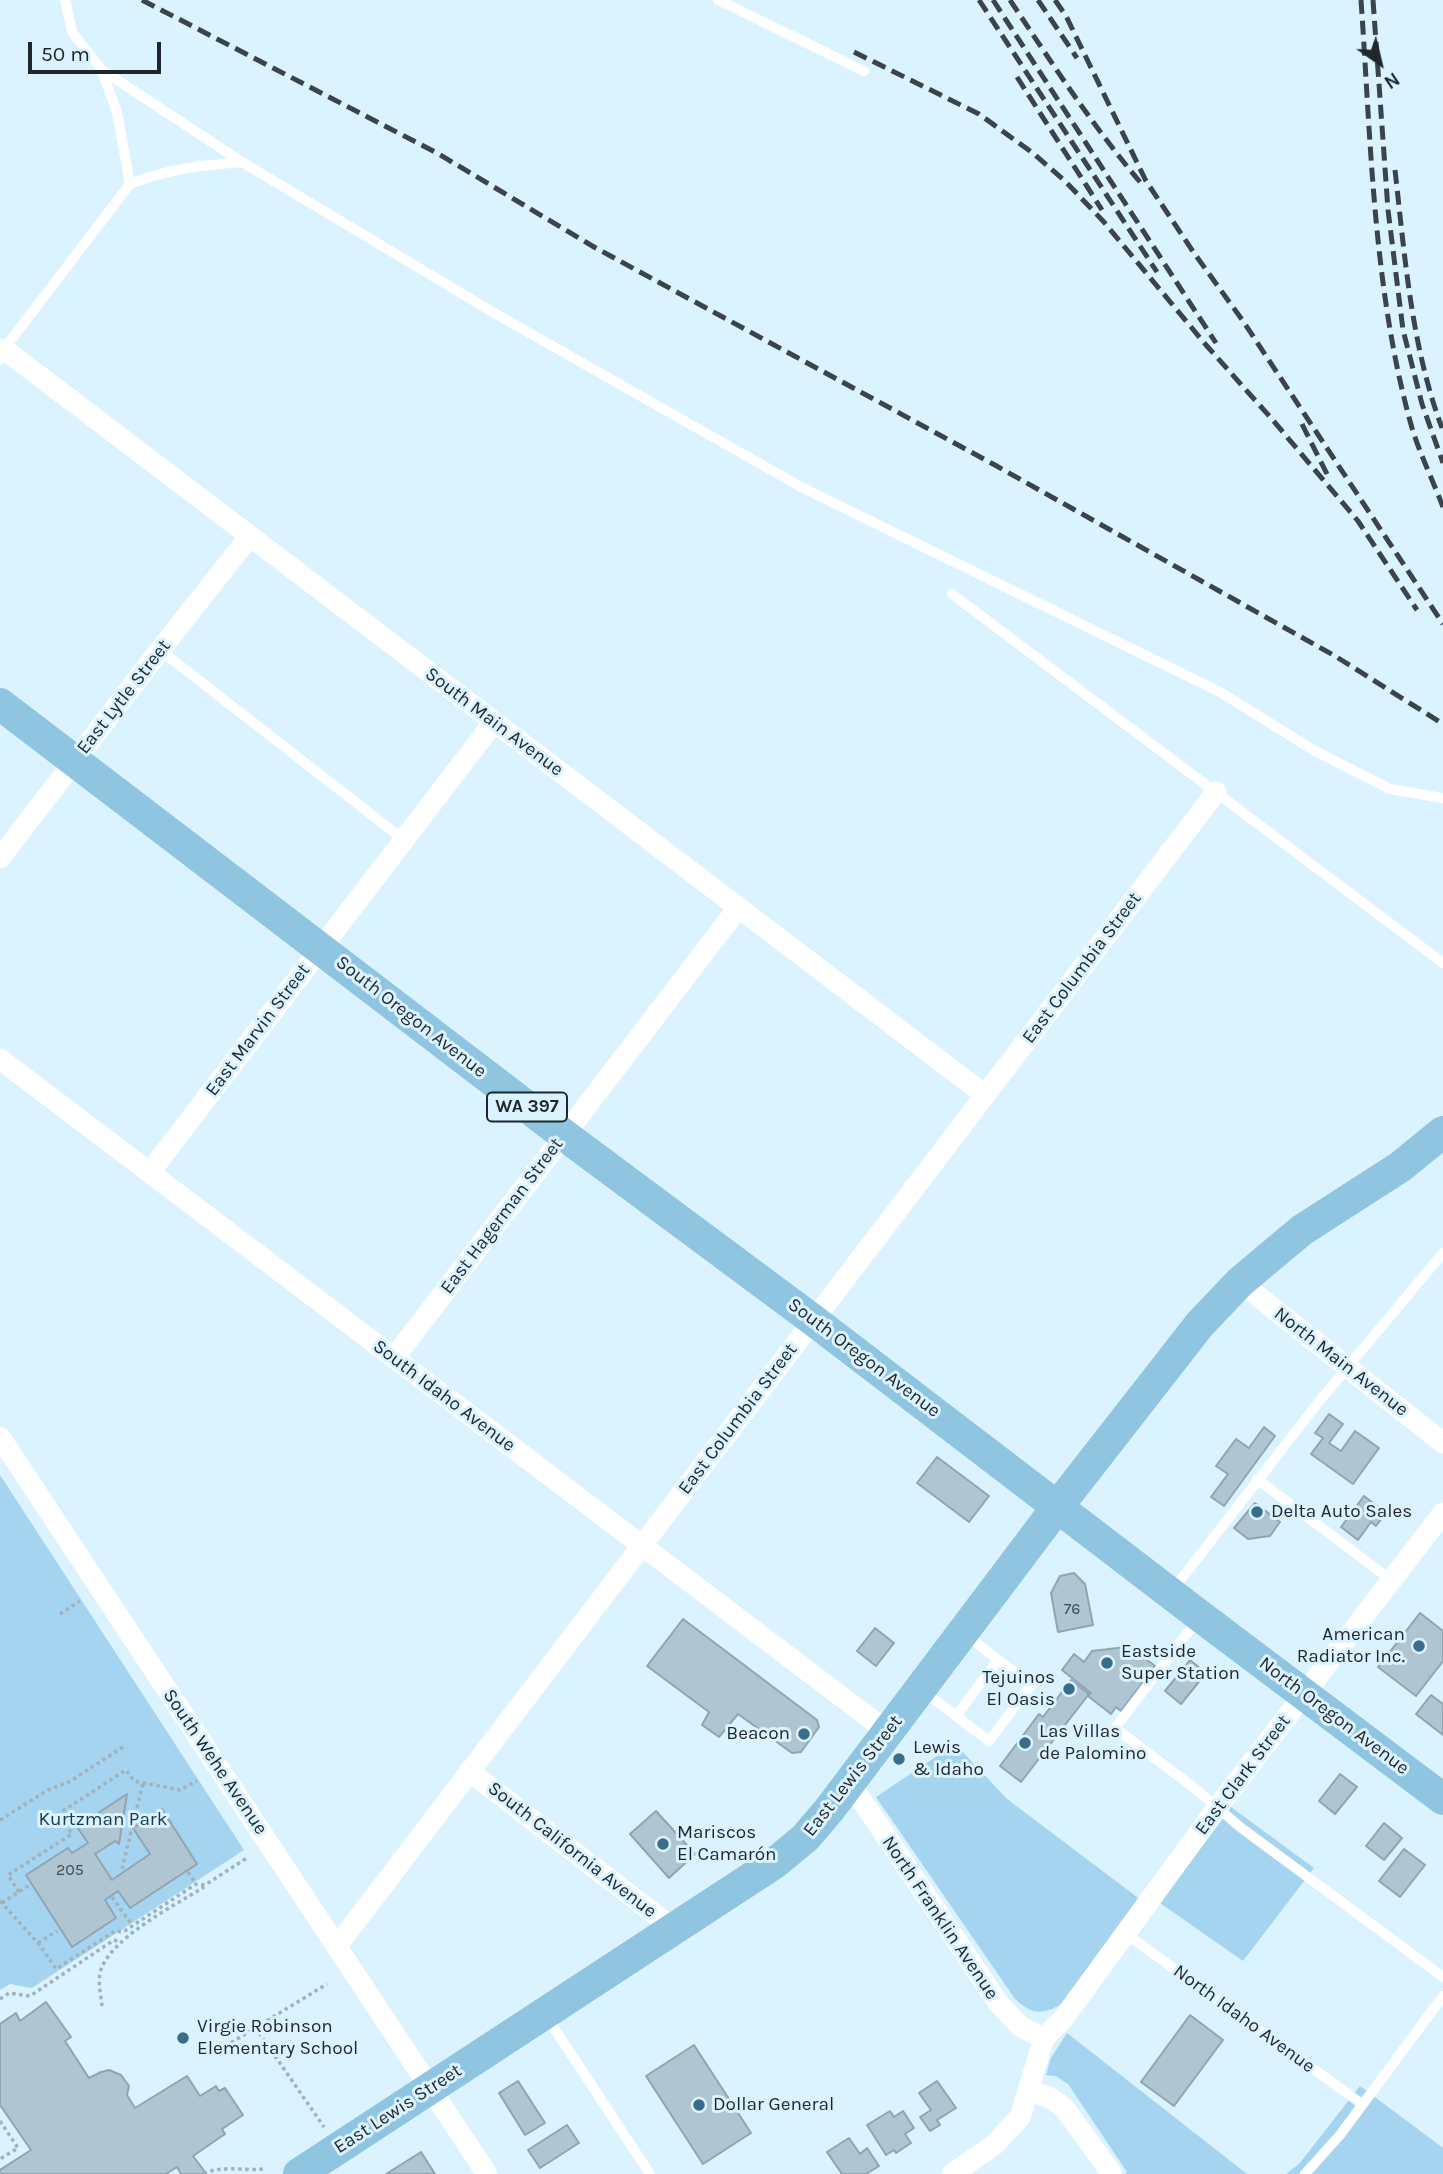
<!DOCTYPE html>
<html>
<head>
<meta charset="utf-8">
<style>
  body { margin:0 }
  #map { position:relative; width:1443px; height:2174px; overflow:hidden; background:#dbf2ff; font-family:Karla,sans-serif }
  canvas { display:block }
  .north { position:absolute; left:1345px; top:28px; width:70px; height:70px; -webkit-text-stroke:5px #dbf2ff; paint-order:stroke; rotate:146deg; font-size:19px; font-weight:700; line-height:28px; text-align:center; color:#1f272c }
  .north::after { content:''; display:block; margin:auto; width:24px; height:32px; background:#1f272c; clip-path:polygon(50% 0,100% 100%,50% 72%,0 100%) }
  .scale { position:absolute; left:28px; top:42px; width:133px; height:32px; box-sizing:border-box; border:4px solid #1f272c; border-top:0; padding-left:9px; font-size:21px; line-height:24px; white-space:nowrap; color:#1f272c; -webkit-text-stroke:5px #dbf2ff; paint-order:stroke }
</style>
</head>
<body>
<div id="map">
<canvas width="1443" height="2174"></canvas>
<div class="north">N</div>
<div class="scale">50 m</div>
</div>
<script>
const g = document.querySelector('canvas').getContext('2d');
g.lineJoin = 'round';
function fillPath(path, color) { g.fillStyle = color; g.fill(path, 'evenodd'); }
function trace(path, color, width, dash) { g.strokeStyle = color; g.lineWidth = width; g.lineCap = dash ? 'butt' : 'round'; g.setLineDash(dash || []); g.stroke(path); }
function label(font, color, halo, rows, align = 'center') {
  g.font = font + ' Karla,sans-serif'; g.lineWidth = 6; g.setLineDash([]); g.textBaseline = 'middle'; g.strokeStyle = halo; g.fillStyle = color; for (const [text, x, y, turn = 0] of rows) {
    g.save(); g.translate(x, y); g.rotate((+turn || 0) * Math.PI / 180); g.textAlign = isNaN(turn) ? turn : align; if (halo) g.strokeText(text, 0, 0); g.fillText(text, 0, 0); g.restore();
  }
}
fillPath(new Path2D(`
  M0,1475L244,1850L32,1988L10,1984L0,1990Z
  M955,1744L1007,1799L1141,1900L1062,2004C1041,2015 1033,2015 1015,1999L876,1797Z
  M1231,1807L1314,1868L1243,1961L1160,1903Z
  M1067,2033L1247,2174H1125L1127,2172L1068,2084L1056,2076L1046,2075L1051,2058Z
  M1360,2086L1443,2148V2174H1286L1299,2164Z`), '#a4d4ef');
const building = new Path2D(`
  M1329,1414L1343,1424L1329,1443L1341,1451L1355,1431L1379,1448L1353,1484L1311,1454L1323,1438L1315,1433Z
  M1264,1427L1275,1436L1224,1506L1211,1497L1228,1474L1216,1466L1236,1439L1249,1448Z
  M937,1457L989,1496L969,1522L917,1483Z
  M1364,1496L1386,1513L1376,1526L1371,1522L1358,1540L1341,1527Z
  M1255,1503L1280,1522L1270,1536L1248,1539L1234,1528Z
  M1074,1573L1085,1584L1093,1625L1058,1632L1051,1593L1060,1576Z
  M1420,1613L1443,1631V1661L1416,1696L1378,1667Z
  M683,1619L817,1720L819,1727L801,1752L792,1753L738,1714L719,1737L702,1725L709,1712L647,1666Z
  M875,1628L894,1643L876,1666L857,1651Z
  M1128,1645L1155,1666L1121,1711L1116,1707L1111,1714L1088,1696L1091,1693L1062,1670L1074,1654L1084,1662L1092,1651L1126,1647Z
  M1190,1660L1206,1673L1181,1704L1165,1691Z
  M1071,1680L1089,1694L1021,1782L1000,1766L1039,1714L1043,1717Z
  M1431,1695L1443,1704V1735L1416,1714Z
  M1340,1774L1357,1787L1335,1814L1319,1801Z
  M127,1794L119,1844L115,1841L95,1854L112,1880L150,1854L133,1828L162,1809L197,1864L130,1908L118,1891L105,1900L116,1918L72,1947L26,1875L68,1848L72,1853L88,1843L77,1827Z
  M656,1811L695,1854L669,1878L630,1834Z
  M1384,1823L1402,1838L1384,1860L1366,1846Z
  M1404,1849L1425,1865L1400,1897L1379,1881Z
  M46,2002L71,2037L65,2041L89,2078L101,2072L109,2070L121,2075L129,2086L127,2095L135,2108L187,2076L200,2096L216,2086L219,2091L225,2088L243,2115L222,2129L225,2134L193,2156L205,2172L202,2174H181L177,2167L166,2174H0V2170L31,2150L0,2105V2024L16,2013L20,2021Z
  M1190,2015L1223,2040L1174,2106L1141,2082Z
  M694,2045L751,2133L703,2164L646,2076Z
  M518,2081L545,2123L525,2135L499,2093Z
  M937,2081L956,2108L937,2120L940,2125L930,2131L920,2117L931,2110L919,2093Z
  M890,2111L894,2117L903,2111L914,2128L905,2134L911,2143L896,2153L894,2150L886,2155L867,2125Z
  M567,2125L579,2143L540,2168L528,2150Z
  M849,2138L860,2154L867,2148L879,2166L866,2174H842L827,2152Z
  M421,2152L435,2174H386Z`);
fillPath(building, '#afc5d2');
trace(building, '#90a5b1', 2);
trace(new Path2D(`
  M60,1614L80,1601
  M0,1820L48,1790L69,1782L126,1745
  M122,1869L143,1783
  M188,1872L196,1884
  M19,1892L8,1875L72,1834L58,1814L126,1770L134,1781L180,1790L197,1781
  M112,1897L132,1925
  M0,1901L38,1943L56,1969L115,1931L123,1932L196,1884L205,1885L247,1858
  M2,1903L28,1886
  M38,1943L57,1931
  M0,1999L9,1993L30,1996L114,1940L121,1942
  M102,2006C101,1996 98,1984 100,1973C108,1939 174,1906 204,1887
  M255,2027L324,2127
  M219,2050L327,1984
  M0,2121L18,2148L0,2159
  M204,2174C218,2165 244,2171 263,2169`), '#a0b3bd', 3.5, [3.5, 3.5]);
trace(new Path2D(`
  M65,0L72,32L102,70L242,162L496,314L801,487L1220,692L1315,751L1390,789L1443,798
  M718,0L864,71
  M102,71L117,112L130,184C167,169 203,165 242,162
  M2,348L4,349L130,184
  M952,594L1443,963
  M160,650L404,840
  M1257,1479L1391,1580
  M1172,1591L1321,1399L1443,1253
  M1199,1618L1115,1728L1197,1790L1240,1827L1443,1977
  M923,1691L989,1741L1031,1685L965,1634
  M956,1716L998,1660
  M1126,1934L1362,2104
  M546,2016L650,2174
  M1305,2174L1340,2135L1443,1996`), '#fff', 10);
trace(new Path2D(`
  M0,354L4,349L985,1095
  M0,858L160,650L250,536
  M0,1059L888,1732
  M150,1172L494,722
  M1240,1282L1443,1443
  M394,1358L738,908
  M0,1437L487,2174
  M469,1771L674,1929
  M850,1783L999,2004L1021,2027L1044,2038
  M337,1946L1216,792
  M1028,2092C1044,2094 1053,2098 1065,2109L1112,2174
  M952,2174L994,2145L1020,2117L1044,2038L1063,2019L1217,1808L1443,1513`), '#fff', 21);
trace(new Path2D(`
  M0,704L564,1135L813,1320L1200,1616L1443,1799
  M299,2174L776,1862L805,1838L829,1810L1058,1506L1200,1324L1240,1282L1302,1230L1400,1167L1443,1132`), '#8fc5e0', 32);
trace(new Path2D(`
  M142,0L437,153L594,247L993,464L1335,656L1443,724
  M979,0L1157,272
  M993,0L1216,343
  M1010,0C1051,62 1092,125 1140,182
  M1038,0L1077,58
  M1055,0L1066,16L1146,181L1194,253L1243,321L1443,624
  M1361,0C1371,141 1373,291 1412,428C1420,454 1433,481 1443,507
  M1373,0L1388,210L1403,330L1422,404L1443,463
  M854,52L979,114L1034,154L1065,181L1103,221L1206,345L1271,418L1358,521L1417,610
  M1017,77L1102,210
  M1395,170C1405,257 1411,345 1442,428
  M1302,424L1327,474`), '#3a444a', 5, [14, 7]);
for (const [x, y, r, color] of [
  [1257,1512,7,"#386e8a"],
  [1419,1646,7,"#386e8a"],
  [1107,1663,7,"#386e8a"],
  [1069,1689,7,"#386e8a"],
  [804,1734,7,"#386e8a"],
  [1025,1743,7,"#386e8a"],
  [899,1759,7,"#386e8a"],
  [663,1844,7,"#386e8a"],
  [183,2038,7,"#386e8a"],
  [699,2105,7,"#386e8a"]
]) { const dot = new Path2D(); dot.arc(x, y, r, 0, 2 * Math.PI); g.fillStyle = color; g.fill(dot); trace(dot, '#dbf2ff', 2.5); }
label('16px', '#434e56', null, [
  ["76",1072,1609],
  ["205",70,1870]
]);
for (const [x, y, w] of [
  [527,1107,80]
]) { const box = new Path2D(); box.roundRect(x - w / 2, y - 14.5, w, 29, 5); g.fillStyle = '#dbf2ff'; g.fill(box); trace(box, '#1f272c', 2); }
label('bold 18px', '#1f272c', null, [
  ["WA 397",527,1107]
]);
label('19px', '#1f272c', '#dbf2ff', [
  ["East Lytle Street",124,697,-52],
  ["South Main Avenue",494,722,37],
  ["East Columbia Street",1082,968,-53],
  ["South Oregon Avenue",411,1017,38],
  ["East Marvin Street",258,1030,-53],
  ["East Hagerman Street",502,1216,-53],
  ["South Oregon Avenue",864,1358,37],
  ["North Main Avenue",1341,1362,38],
  ["South Idaho Avenue",444,1396,37],
  ["East Columbia Street",738,1419,-53],
  ["North Oregon Avenue",1334,1716,37],
  ["South Wehe Avenue",215,1762,56],
  ["East Clark Street",1243,1775,-53],
  ["East Lewis Street",853,1776,-52],
  ["South California Avenue",572,1850,38],
  ["North Franklin Avenue",940,1918,56],
  ["North Idaho Avenue",1244,2019,36],
  ["East Lewis Street",398,2109,-33]
]);
label('19px', '#1f272c', '#dbf2ff', [
  ["Delta Auto Sales",1271,1512],
  ["American",1405,1635,"right"],
  ["Radiator Inc.",1405,1657,"right"],
  ["Eastside",1121,1652],
  ["Super Station",1121,1674],
  ["Tejuinos",1055,1678,"right"],
  ["El Oasis",1055,1700,"right"],
  ["Las Villas",1039,1732],
  ["de Palomino",1039,1754],
  ["Beacon",790,1734,"right"],
  ["Lewis",913,1748],
  ["& Idaho",913,1770],
  ["Mariscos",677,1833],
  ["El Camarón",677,1855],
  ["Virgie Robinson",197,2027],
  ["Elementary School",197,2049],
  ["Dollar General",713,2105]
], 'left');
label('19px', '#163a4c', '#dbf2ff', [
  ["Kurtzman Park",103,1820]
]);
</script>
</body>
</html>
